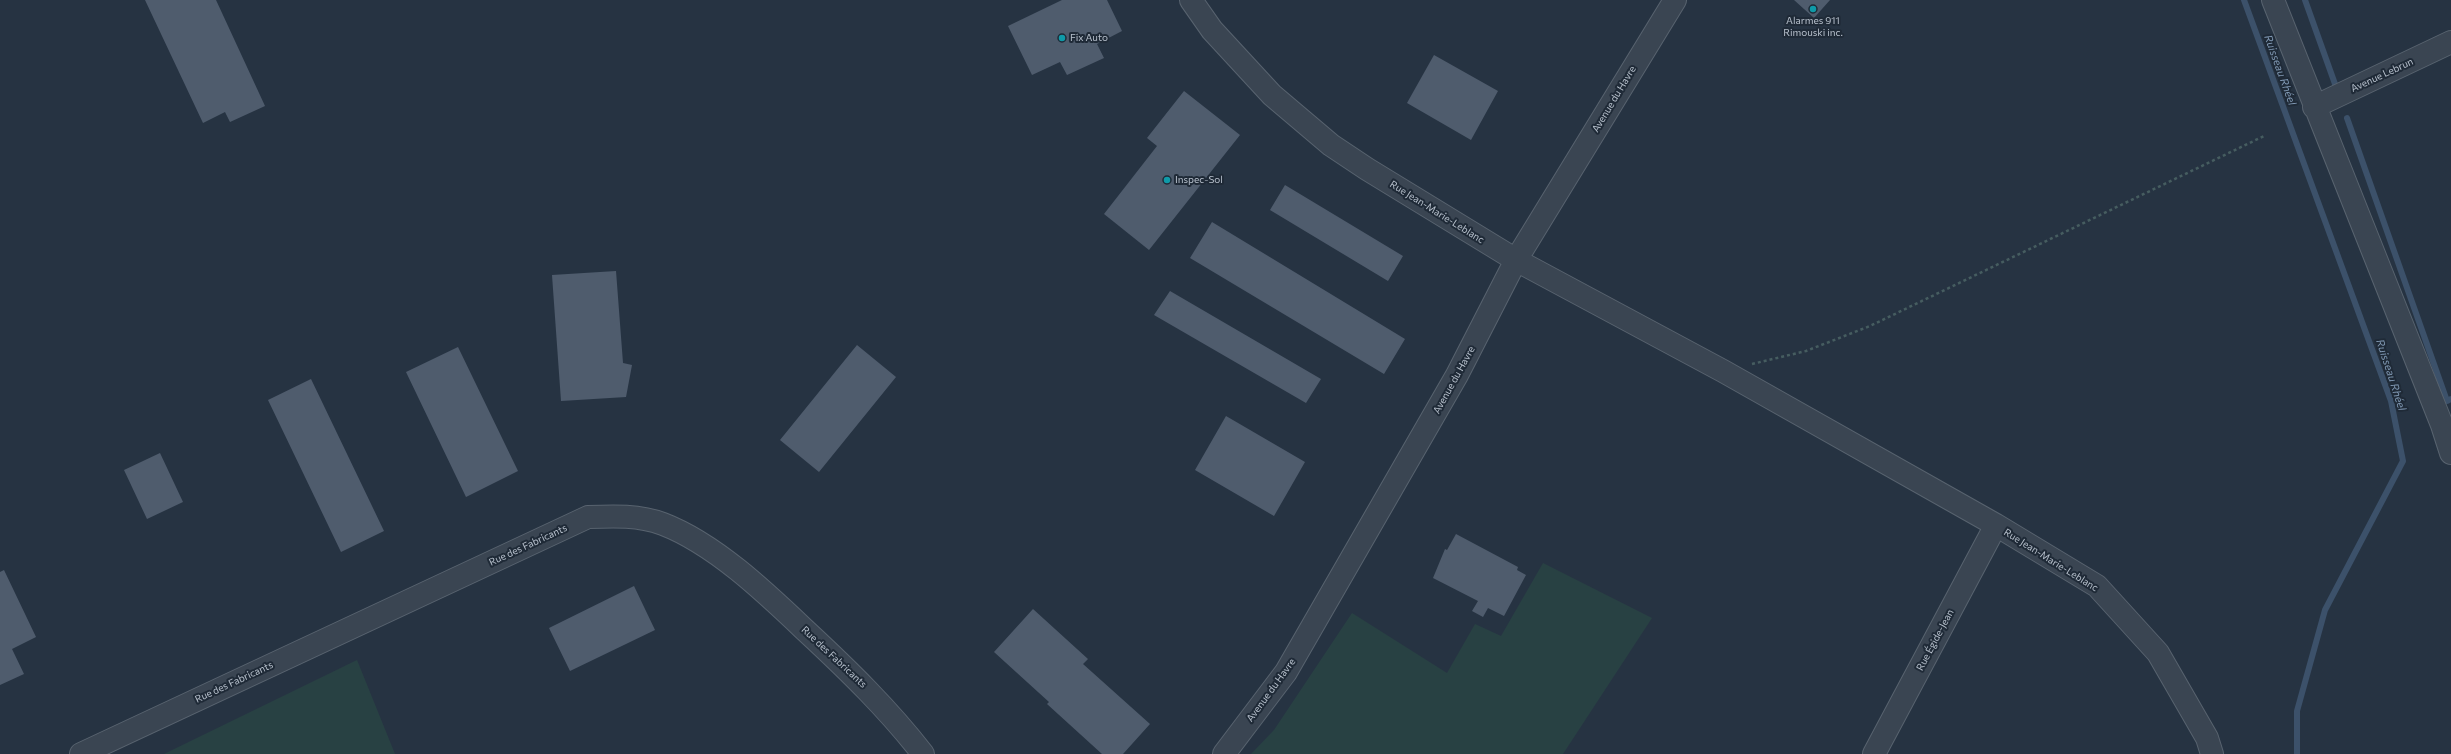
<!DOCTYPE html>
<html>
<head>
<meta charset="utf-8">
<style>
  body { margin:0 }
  canvas { display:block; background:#263342 }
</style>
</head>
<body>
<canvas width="2451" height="754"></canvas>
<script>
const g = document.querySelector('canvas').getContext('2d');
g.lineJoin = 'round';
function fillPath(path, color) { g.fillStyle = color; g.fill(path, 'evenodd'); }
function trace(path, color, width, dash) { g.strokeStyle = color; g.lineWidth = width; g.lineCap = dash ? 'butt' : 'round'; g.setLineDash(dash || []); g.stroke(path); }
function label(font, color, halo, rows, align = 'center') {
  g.font = font + ' Commissioner,sans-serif'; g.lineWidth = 4; g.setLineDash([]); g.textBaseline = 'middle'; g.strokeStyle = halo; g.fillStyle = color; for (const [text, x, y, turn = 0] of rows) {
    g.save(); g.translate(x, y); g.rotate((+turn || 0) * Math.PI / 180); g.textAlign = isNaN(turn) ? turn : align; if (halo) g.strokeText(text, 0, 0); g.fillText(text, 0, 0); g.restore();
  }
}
fillPath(new Path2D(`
  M1543,563L1652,618L1563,754H1251L1274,730L1352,613L1447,673L1475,624L1501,636Z
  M357,660L395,754H164Z`), '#284143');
trace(new Path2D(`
  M2244,0L2391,401L2403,461L2325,610L2297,711V754
  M2305,0L2335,84
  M2347,118L2447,401L2451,399`), '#3c516a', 6);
fillPath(new Path2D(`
  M145,0H216L265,106L230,122L225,112L203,123Z
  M1062,0H1107L1122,31L1097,44L1104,58L1067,75L1060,62L1032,75L1008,26Z
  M1794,0H1830L1814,18Z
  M1434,55L1498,91L1471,140L1407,103Z
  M1184,91L1240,135L1149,250L1104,214L1157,146L1147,138Z
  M1285,185L1403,256L1388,281L1270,210Z
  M1212,222L1405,339L1384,374L1190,258Z
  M616,271L623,363L632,365L626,397L561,401L552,275Z
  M1170,291L1321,379L1306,403L1154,315Z
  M857,345L896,377L819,472L780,440Z
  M458,347L518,471L466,497L406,372Z
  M311,379L384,531L341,552L268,400Z
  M1226,416L1305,462L1274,516L1195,470Z
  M160,453L183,502L147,519L124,470Z
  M1456,534L1518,567L1517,570L1526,575L1504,616L1488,608L1483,617L1472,611L1478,601L1433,578L1445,549L1447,550Z
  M4,570L36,637L12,649L24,674L0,685V572Z
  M634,586L655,630L570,671L549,628Z
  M1033,609L1088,659L1083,664L1150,724L1123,754H1102L1047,704L1049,702L994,652Z`), '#4f5c6d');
const minor = new Path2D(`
  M1191,0L1212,30L1272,95L1331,145L1367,169L1516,260L1723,371L1996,525L2097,586L2158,653L2207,738L2212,754
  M2273,0L2442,425L2451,453
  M2314,107L2451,42
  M81,754L588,517C614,516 639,515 663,524C715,544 766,593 806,631C848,670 888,709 923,754
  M1224,754L1286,672L1457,375L1516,260L1675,0
  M1874,754L1996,525`);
trace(minor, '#58636f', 24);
trace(new Path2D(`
  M1752,364L1806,351L1870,326L2264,136`), '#465d60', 2.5, [3, 3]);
trace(minor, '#3a4552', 22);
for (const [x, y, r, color] of [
  [1813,9,4,"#0f9aa8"],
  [1062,38,4,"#0f9aa8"],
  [1167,180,4,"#0f9aa8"]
]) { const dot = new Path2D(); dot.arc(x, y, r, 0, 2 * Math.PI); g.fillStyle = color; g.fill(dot); trace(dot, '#1f2a37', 1.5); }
label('10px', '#b7c0cc', '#1f2a37', [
  ["Alarmes 911",1813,21,"center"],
  ["Rimouski inc.",1813,33,"center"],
  ["Fix Auto",1070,38],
  ["Inspec-Sol",1175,180]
], 'left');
label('10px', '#b7c0cc', '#1f2a37', [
  ["Avenue Lebrun",2382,75,-25],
  ["Avenue du Havre",1614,99,-59],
  ["Rue Jean-Marie-Leblanc",1437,212,32],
  ["Avenue du Havre",1454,380,-61],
  ["Rue des Fabricants",528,545,-25],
  ["Rue Jean-Marie-Leblanc",2051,560,32],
  ["Rue Égide-Jean",1935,640,-62],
  ["Rue des Fabricants",834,657,43],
  ["Rue des Fabricants",234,682,-25],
  ["Avenue du Havre",1271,690,-54]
]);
label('italic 11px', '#7f97b2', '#1f2a37', [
  ["Ruisseau Rhéel",2280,70,70],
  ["Ruisseau Rhéel",2391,375,72]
]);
</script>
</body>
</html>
